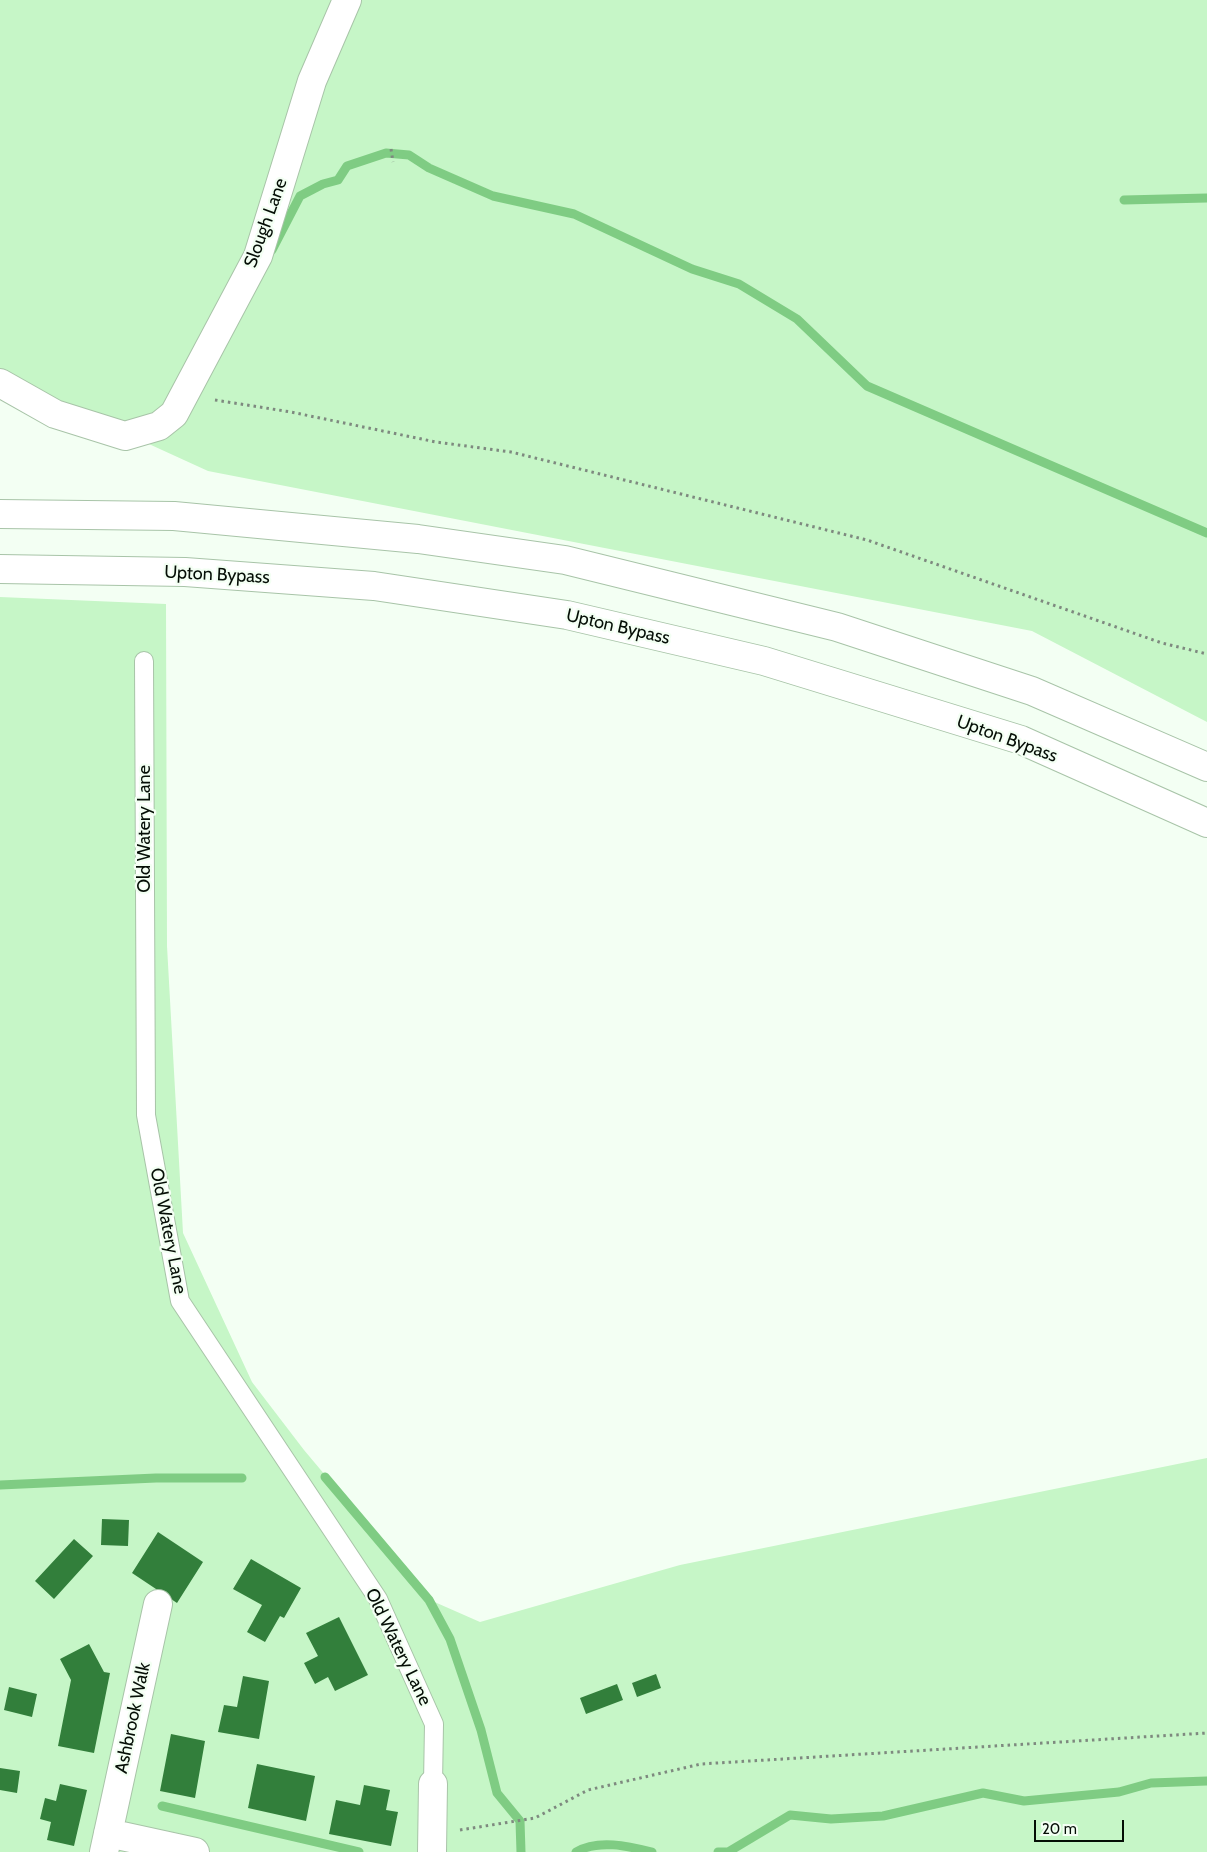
<!DOCTYPE html>
<html>
<head>
<meta charset="utf-8">
<style>
  body { margin:0 }
  #map { position:relative; width:1207px; height:1852px; overflow:hidden; background:#f3fff3; font-family:Cabin,sans-serif }
  canvas { display:block }
  .scale { position:absolute; left:1034px; top:1820px; width:90px; height:22px; box-sizing:border-box; border:2px solid #050e06; border-top:0; padding-left:6px; font-size:15px; line-height:18px; white-space:nowrap; color:#050e06; -webkit-text-stroke:4px #f3fff3; paint-order:stroke }
</style>
</head>
<body>
<div id="map">
<canvas width="1207" height="1852"></canvas>
<div class="scale">20 m</div>
</div>
<script>
const g = document.querySelector('canvas').getContext('2d');
g.lineJoin = 'round';
function fillPath(path, color) { g.fillStyle = color; g.fill(path, 'evenodd'); }
function trace(path, color, width, dash) { g.strokeStyle = color; g.lineWidth = width; g.lineCap = dash ? 'butt' : 'round'; g.setLineDash(dash || []); g.stroke(path); }
function label(font, color, halo, rows, align = 'center') {
  g.font = font + ' Cabin,sans-serif'; g.lineWidth = 4.5; g.setLineDash([]); g.textBaseline = 'middle'; g.strokeStyle = halo; g.fillStyle = color; for (const [text, x, y, turn = 0] of rows) {
    g.save(); g.translate(x, y); g.rotate((+turn || 0) * Math.PI / 180); g.textAlign = isNaN(turn) ? turn : align; if (halo) g.strokeText(text, 0, 0); g.fillText(text, 0, 0); g.restore();
  }
}
fillPath(new Path2D(`
  M0,0H1207V722L1032,631L208,471L0,376Z
  M0,597L166,604L167,946L183,1233L252,1382L304,1450L430,1600L480,1622L680,1565L1207,1458V1852H0Z`), '#c6f6c7');
trace(new Path2D(`
  M1124,200L1207,198
  M272,250L300,196L323,184L338,180L347,166L386,153L409,155L429,168L493,196L574,214L692,269L739,284L797,319L867,386L1207,533
  M325,1477L429,1600L450,1639L481,1730L497,1793L520,1821L521,1852
  M0,1485L156,1478H242
  M162,1806L359,1852
  M576,1852C598,1839 628,1846 652,1852
  M718,1852H728L790,1815L831,1819L883,1816L983,1793L1024,1801L1119,1792L1151,1783L1207,1781`), '#7fcc83', 9);
fillPath(new Path2D(`
  M102,1519L129,1520L128,1546L101,1545Z
  M158,1532L203,1562L177,1603L132,1573Z
  M74,1539L93,1556L54,1599L35,1581Z
  M251,1559L301,1588L284,1618L280,1616L265,1642L247,1632L262,1605L233,1589Z
  M339,1617L368,1675L335,1691L328,1677L315,1684L304,1663L318,1656L306,1633Z
  M89,1644L104,1672L110,1673L94,1753L58,1746L71,1680L60,1659Z
  M656,1674L661,1688L637,1697L632,1683Z
  M243,1676L269,1681L259,1739L218,1732L224,1705L237,1707Z
  M617,1684L623,1700L586,1714L580,1698Z
  M9,1687L37,1694L32,1717L4,1710Z
  M171,1734L205,1741L195,1798L160,1791Z
  M257,1764L315,1776L306,1821L248,1808Z
  M0,1768L20,1771L17,1793L0,1790Z
  M60,1784L87,1790L74,1846L47,1840L51,1822L40,1819L45,1798L56,1801Z
  M364,1785L390,1790L386,1810L398,1812L391,1846L329,1834L336,1800L360,1805Z`), '#327f3b');
const service = new Path2D(`
  M144,661L146,1115L180,1301L378,1599L434,1724L433,1784`);
const minor = new Path2D(`
  M0,383L55,414L125,436L159,426L174,414L258,256L312,81L347,0
  M108,1833L195,1852
  M104,1852L158,1604
  M432,1852L433,1784`);
const trunk = new Path2D(`
  M0,514L174,516L418,539L565,560L837,627L1032,691L1207,767
  M0,569L185,572L374,586L567,615L764,661L1021,740L1207,823`);
trace(service, '#a8c4a8', 20);
trace(minor, '#a8c4a8', 30);
trace(trunk, '#a8c4a8', 30);
trace(new Path2D(`
  M391,149L393,162
  M215,400L291,412L436,442L511,452L867,540L1162,643L1207,654
  M460,1830L535,1818L588,1790L701,1764L1207,1733`), '#7e897f', 3, [2.5, 4]);
trace(service, '#fff', 18);
trace(minor, '#fff', 28);
trace(trunk, '#fff', 28);
label('18px', '#050e06', '#f3fff3', [
  ["Slough Lane",266,223,-70],
  ["Upton Bypass",217,575,3],
  ["Upton Bypass",618,627,13],
  ["Upton Bypass",1007,739,20],
  ["Old Watery Lane",145,829,-90],
  ["Old Watery Lane",168,1231,79],
  ["Old Watery Lane",398,1647,64],
  ["Ashbrook Walk",133,1718,-78]
]);
</script>
</body>
</html>
